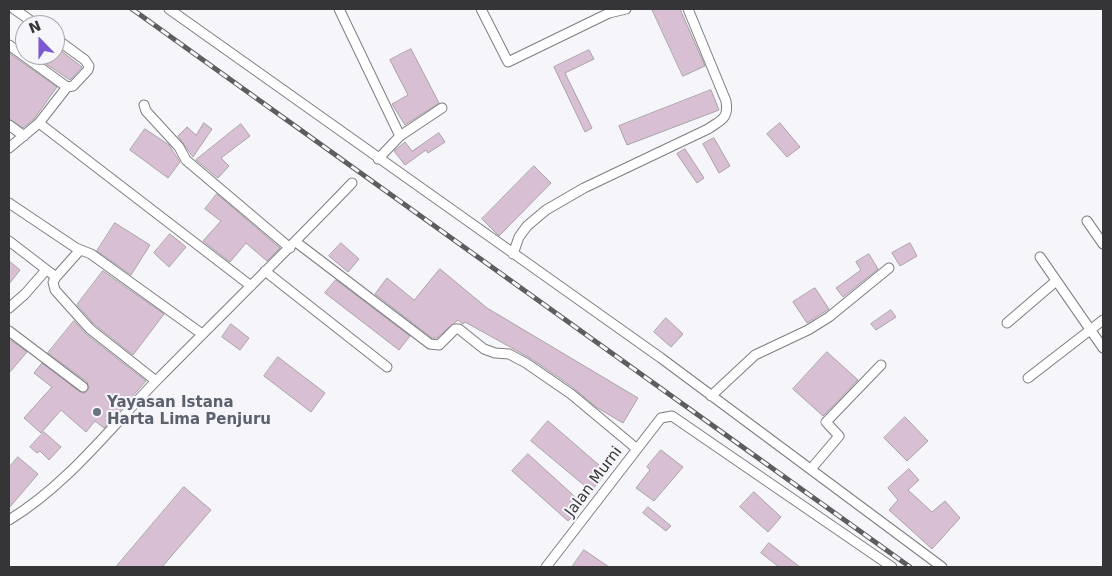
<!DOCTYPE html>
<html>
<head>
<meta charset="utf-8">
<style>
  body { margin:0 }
  #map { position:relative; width:1112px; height:576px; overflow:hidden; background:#f5f5fa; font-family:"DejaVu Sans",sans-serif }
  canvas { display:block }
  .frame { position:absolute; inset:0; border:10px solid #353537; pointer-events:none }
  .north { position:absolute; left:15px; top:15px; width:50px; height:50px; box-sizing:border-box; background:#f5f5fa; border:1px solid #a8a8ac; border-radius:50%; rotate:338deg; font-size:14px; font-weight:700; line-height:20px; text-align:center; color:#353537 }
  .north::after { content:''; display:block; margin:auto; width:18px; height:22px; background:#7c59d3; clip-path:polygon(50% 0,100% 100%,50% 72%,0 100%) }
</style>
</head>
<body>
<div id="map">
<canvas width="1112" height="576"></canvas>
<div class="frame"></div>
<div class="north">N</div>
</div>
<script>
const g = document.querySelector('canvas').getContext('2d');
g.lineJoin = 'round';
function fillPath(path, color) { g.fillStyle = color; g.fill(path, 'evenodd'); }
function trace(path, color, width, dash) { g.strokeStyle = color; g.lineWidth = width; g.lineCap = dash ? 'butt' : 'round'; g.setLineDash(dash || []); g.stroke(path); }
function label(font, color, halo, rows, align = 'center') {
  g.font = font + ' "DejaVu Sans",sans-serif'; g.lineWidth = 4; g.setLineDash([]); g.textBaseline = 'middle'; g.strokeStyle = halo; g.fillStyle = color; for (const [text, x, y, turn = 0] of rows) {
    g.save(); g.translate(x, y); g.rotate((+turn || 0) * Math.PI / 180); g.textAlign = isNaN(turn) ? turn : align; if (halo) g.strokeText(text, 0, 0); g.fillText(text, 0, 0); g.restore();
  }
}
const building = new Path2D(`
  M652,9H680L705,66L683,76Z
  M55,46L82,67L70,80L33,55H55Z
  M411,49L439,103L405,125L392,104L408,95L390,60Z
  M589,50L594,59L565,73L592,128L585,132L554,67Z
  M9,53L57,87L34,119L23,128L9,119Z
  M711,90L719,110L627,145L619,126Z
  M204,123L212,129L193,157L178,136L187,127L196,135Z
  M780,123L800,147L787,157L767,134Z
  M241,124L250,136L221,158L229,166L218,178L196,160Z
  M145,129L169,145L180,162L168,178L130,150Z
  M439,133L445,142L428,153L426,150L405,165L394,151L405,142L412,151Z
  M714,138L730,166L719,173L703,144Z
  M685,149L704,178L697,183L677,154Z
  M534,166L551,183L499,236L482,219Z
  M217,194L280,248L267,261L246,243L230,262L203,241L221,221L205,209Z
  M115,223L150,245L131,275L97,251Z
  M170,234L186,247L169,267L154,253Z
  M341,243L359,259L348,272L329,256Z
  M910,243L917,256L900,266L892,253Z
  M869,254L878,269L843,297L836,288L861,270L856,262Z
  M9,261L20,270L9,284Z
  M440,269L487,308L638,398L623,423L596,407L571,386L530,358L465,322L463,324L458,320L437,338H432L375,294L387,278L414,300Z
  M103,271L164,314L133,355L94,324L77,305Z
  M336,280L410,336L399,350L325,293Z
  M815,288L829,309L807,323L793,302Z
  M891,310L896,317L876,330L871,324Z
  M666,318L683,334L671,347L654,332Z
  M74,321L86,334L146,381L104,428L95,421L86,432L61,410L41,433L24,418L52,387L34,373L42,363L80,392L85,393L89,388L87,382L48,353Z
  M231,324L249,338L240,350L222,337Z
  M9,339L27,352L9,373Z
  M827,352L858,380L823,416L793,389Z
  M278,357L325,393L311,412L264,376Z
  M905,417L928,441L907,461L884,438Z
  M548,421L607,472L591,491L531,441Z
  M44,432L61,447L49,460L40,451L37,453L30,447Z
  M661,450L683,467L654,501L636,488L650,470L647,467Z
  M528,454L584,505L568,521L512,471Z
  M18,457L38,474L9,508V468Z
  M909,469L919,480L908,490L932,512L945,501L960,518L932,549L889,510L898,500L888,488Z
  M184,487L211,510L162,567H116Z
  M754,492L781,517L768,532L740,507Z
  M648,507L671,526L666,531L643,513Z
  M769,543L800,567H779L761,553Z
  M584,550L609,567H572Z`);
fillPath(building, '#d9bfd3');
trace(building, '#a7a3a6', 1);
const minor = new Path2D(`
  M14,9L37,25
  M169,9L661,358L942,567
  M339,9L400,136
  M481,9L508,62L609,13L626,9
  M9,45L67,87
  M144,105L146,111L179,147L186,160L290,248
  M39,123L251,286
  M9,125L24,136
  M9,148L39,123L67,87L73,86L88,70L89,66L85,60L55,38
  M378,159L400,136L442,108
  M9,203L76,248L91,254L202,334
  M1087,221L1103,244
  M9,241L56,277
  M296,242L430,344L439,345L455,329H459L484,349L495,353L509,354L526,363L571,394L637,449
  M80,250L56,277L53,282L55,290L90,329L156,381
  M513,254L519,237L527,226L546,210L584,188L708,129C721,120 729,119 726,101L688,9
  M1040,257L1103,348
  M265,271L387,367
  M9,308L25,294L46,270
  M1007,323L1056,281
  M9,331L83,387
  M1028,378L1103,320
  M711,396L755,355L808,330L829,317L889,268
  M811,469L839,436L826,422L881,365
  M9,520C67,485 110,428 157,380C222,314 288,250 352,183
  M546,567L661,418L672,416L892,567`);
trace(minor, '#7d7d82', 11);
trace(minor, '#fff', 9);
const rail = new Path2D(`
  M132,9L910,567`);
trace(rail, '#5d5d5f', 5);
trace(rail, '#f5f5fa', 3, [9]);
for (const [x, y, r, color] of [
  [97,412,5,"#6b7280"]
]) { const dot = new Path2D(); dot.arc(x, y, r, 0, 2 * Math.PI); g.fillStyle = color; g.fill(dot); trace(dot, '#f5f5fa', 2); }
label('bold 15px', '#5b616d', '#f5f5fa', [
  ["Yayasan Istana",107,403],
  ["Harta Lima Penjuru",107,420]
], 'left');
label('15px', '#353537', '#f5f5fa', [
  ["Jalan Murni",594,482,-53]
]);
</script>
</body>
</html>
